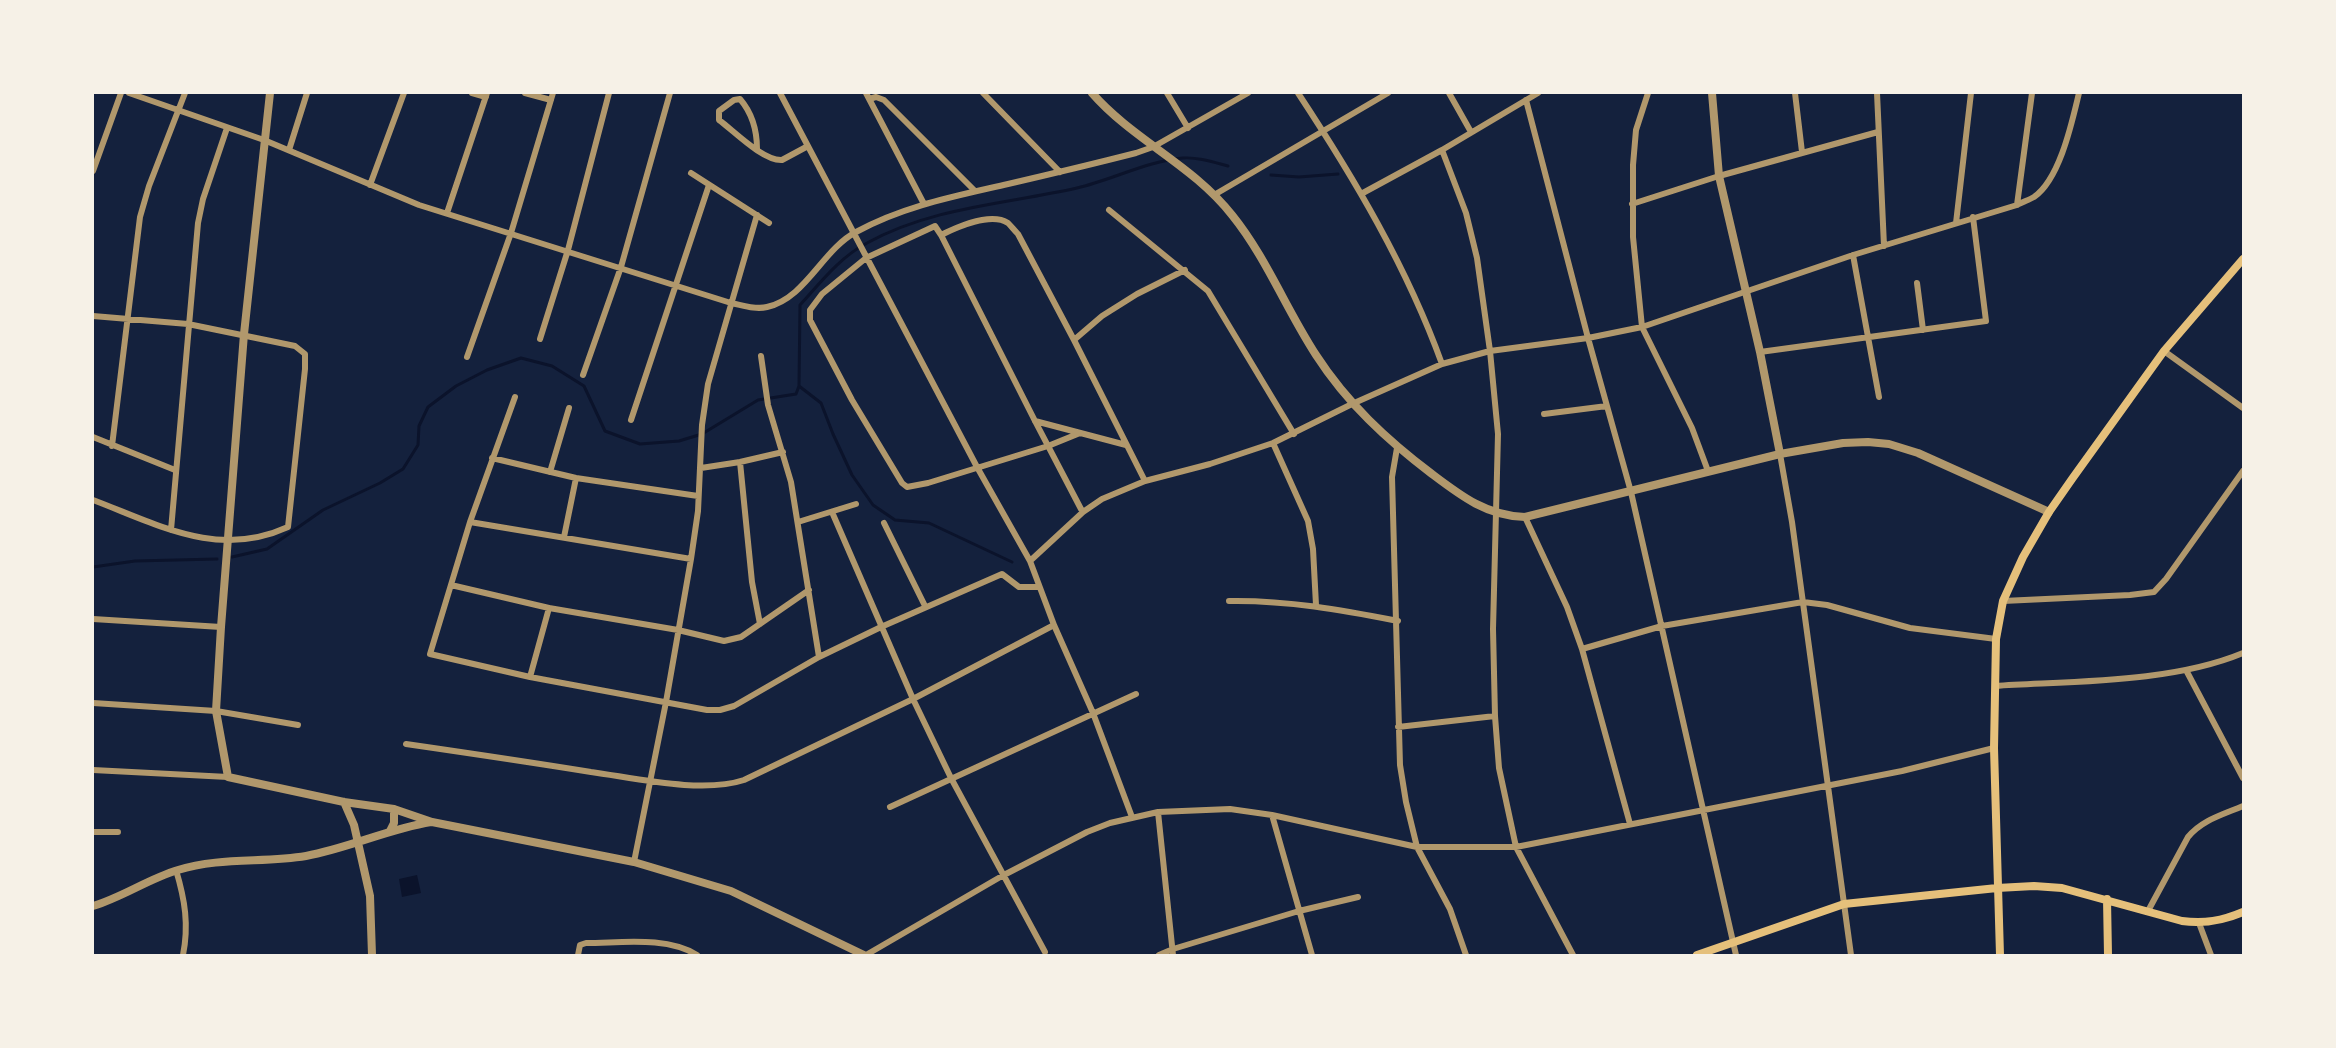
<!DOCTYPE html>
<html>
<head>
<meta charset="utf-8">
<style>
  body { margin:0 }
  #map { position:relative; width:2336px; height:1048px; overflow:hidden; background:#14213d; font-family:Barlow,sans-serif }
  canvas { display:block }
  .frame { position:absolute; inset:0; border:94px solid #f6f1e7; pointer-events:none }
</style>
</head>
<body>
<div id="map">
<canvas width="2336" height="1048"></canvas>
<div class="frame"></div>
</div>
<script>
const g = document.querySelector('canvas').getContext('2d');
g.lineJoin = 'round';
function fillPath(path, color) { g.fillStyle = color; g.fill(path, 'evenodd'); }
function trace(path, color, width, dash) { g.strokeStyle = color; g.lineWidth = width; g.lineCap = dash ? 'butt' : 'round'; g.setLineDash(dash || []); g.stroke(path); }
fillPath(new Path2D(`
  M417,875L421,893L402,897L399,879Z`), '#0b132b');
trace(new Path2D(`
  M1271,175L1299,177L1338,174
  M799,386L821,403L833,434L852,475L873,505L895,520L929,523L1012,562
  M232,557L267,549L323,510L380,483L403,469L418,445L419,426L428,407L456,386L487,370L521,358L552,366L584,386L605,431L640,444L679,441L702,434L758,400L796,394L799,386L800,305C820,283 840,257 867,243C932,207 1006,204 1077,188C1112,180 1147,161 1183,158C1198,157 1213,162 1228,166
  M93,567L135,561L217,559`), '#0b132b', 3);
trace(new Path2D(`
  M129,93L264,140L419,205L731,303C742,305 755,310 767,307C806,298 822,250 856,232C903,206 956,196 1008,184C1051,174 1093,164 1136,153L1153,147L1248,93
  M472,93L486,97
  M525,93L551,100
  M780,93L977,467L1030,561L1054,625L1093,713L1132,817
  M866,93L924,204
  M983,93L1060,172
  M1167,93L1188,128
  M1298,93C1354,178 1407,267 1442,364
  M1449,93L1471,132
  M1648,93L1636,130L1633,165V237L1642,327L1692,428L1708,471
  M1795,93L1802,152
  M1877,93L1884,246
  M869,99L876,97L884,100L975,191
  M1526,100L1588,338L1631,492L1736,955
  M757,149C757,131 752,113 740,99L734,100L719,111V120C734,131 763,161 782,160L808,146
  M289,150L307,93
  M1442,150L1466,213L1477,258L1490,351L1498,434L1493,629L1495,716L1499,768L1516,847L1573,955
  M93,171L121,93
  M691,173L769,223
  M370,185L404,93
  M1361,194L1442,150L1538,93
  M1214,195L1388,93
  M1632,204L1719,176L1878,132
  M2017,205L2032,93
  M1109,210L1208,291L1294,434
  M447,213L487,93
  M1956,223L1971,93
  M941,235C957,227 991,212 1008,223C1011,226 1015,231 1018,234L1074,340L1145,481
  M1853,255L1879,397
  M1917,283L1923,330
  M93,316L188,324L295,346L305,354V369L288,527C218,559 159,525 93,500
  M540,339L568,250L609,93
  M1074,340L1102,316L1137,294L1185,270
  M2164,351L2243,408
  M1760,352L1986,321L1973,217
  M761,356L768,405L791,482L819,657
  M467,357L511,233L553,93
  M583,375L621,267L670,93
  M515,397L470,522L430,654L530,677L707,710H720L734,706L819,657L881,627L1002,574L1019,587H1039
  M1544,414L1607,406
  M631,420L709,185
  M1035,421L1126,445
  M1080,433L1048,446L928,483L907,487L902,483L852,400L810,320V310L822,294L866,258L935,226L941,235L1035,421L1081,509L1083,512
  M93,437L175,470
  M1273,443L1308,521L1313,549L1316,605
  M112,446L140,217L149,186L185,93
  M1397,448L1392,477L1400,765L1406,802L1417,847L1450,909L1466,955
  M1780,454L1792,522L1851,955
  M492,458L576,478L698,496
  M740,462L752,582L760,624
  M701,468L740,462L783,452
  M550,472L569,408
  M832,512L913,699L951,778L1045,952
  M1525,517L1567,607L1582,649L1630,824
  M470,522L691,559
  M798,522L856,504
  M884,523L925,606
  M171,530L198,223L203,199L227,128
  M564,537L576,478
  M1030,561L1083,512L1102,499L1145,481L1210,464L1273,443L1352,404L1442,364L1490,351L1588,338L1642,327L1853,255L2017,205C2022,202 2029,200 2034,197C2060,179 2072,122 2079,93
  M451,585L549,608L678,630L724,641L741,637L809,590
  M1229,601C1287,600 1342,610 1398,621
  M2003,601L2130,595L2154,592L2166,579L2243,471
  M93,619L221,627
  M1582,649L1662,626L1803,602L1827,605L1910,628L1996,639
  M2186,670L2243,778
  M530,677L549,608
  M1995,686C2073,681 2171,683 2243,653
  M93,703L216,711L298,725
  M1398,727L1495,716
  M406,744C468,753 529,762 591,772C635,778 702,794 744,780L913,699L1054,625
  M93,770L228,777
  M890,807L1136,694
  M1158,812L1173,955
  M1272,815L1312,955
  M93,832H118
  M634,862L666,702L691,559L698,511L702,425L708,384L757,215
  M176,870C185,900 189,925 183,955
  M2148,911L2188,837C2202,820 2222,815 2243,806
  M2199,923L2211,955
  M578,955L580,945L586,943C621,943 666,936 697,955
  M866,955L1002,876L1087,832L1110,823L1158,812L1230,809L1272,815L1417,847H1516L1902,771L1994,748
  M1159,955L1173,949L1299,911L1358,897`), '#b1986c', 6);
trace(new Path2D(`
  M270,93L244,334L221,627L216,711L228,777L344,802L394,809L432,822L634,862L731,891L864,955
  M1092,93C1133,140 1193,165 1232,215C1266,257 1286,309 1316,355C1347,403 1387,440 1432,474C1461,496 1487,516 1525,517L1780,454L1843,443L1868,442L1889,444L1918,453L2049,512
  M1712,93L1719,176L1760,352L1780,454
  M344,802L354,825L370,896L372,955
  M390,831L394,823V809
  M93,906C123,897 148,879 178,870C219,857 264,863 306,856C349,848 388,829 431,822`), '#b1986c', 8);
trace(new Path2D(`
  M2107,899L2108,955
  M1697,955L1844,904L1997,888L2034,886L2062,888L2182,921C2204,924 2222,921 2243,912
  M2000,955L1994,748L1996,639L2003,601L2023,557L2049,512L2072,479L2164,351L2243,259`), '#e5c07b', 8);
</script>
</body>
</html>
